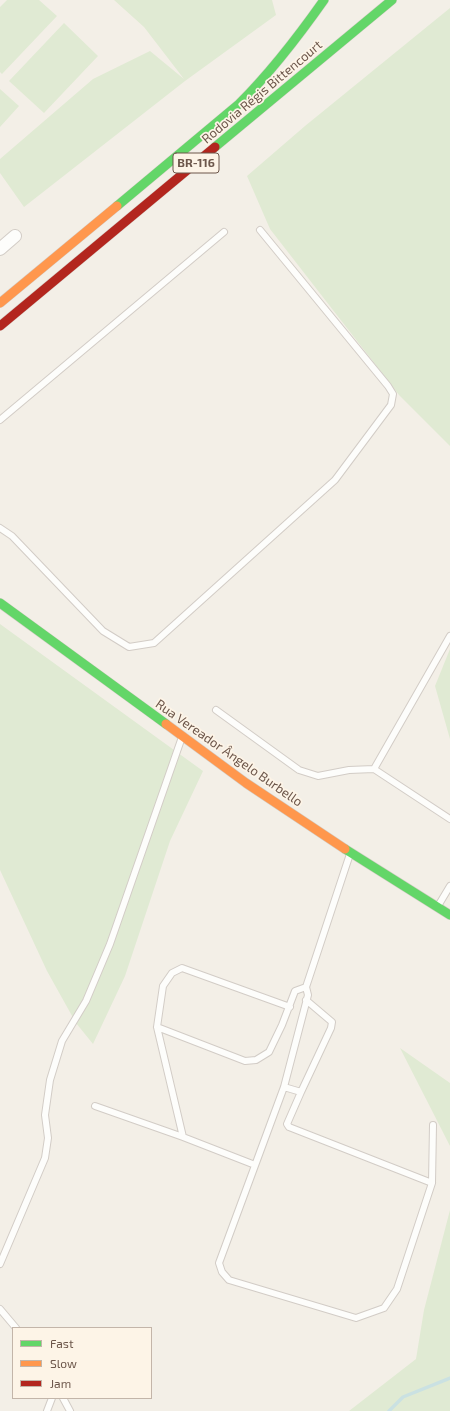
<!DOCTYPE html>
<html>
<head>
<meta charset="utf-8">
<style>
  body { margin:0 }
  #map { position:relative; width:450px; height:1411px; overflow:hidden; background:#f3efe7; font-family:"Exo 2",sans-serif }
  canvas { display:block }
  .legend { position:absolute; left:12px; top:1327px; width:140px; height:72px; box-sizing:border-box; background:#fdf4e7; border:1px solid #c3b5a9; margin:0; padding:5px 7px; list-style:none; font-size:12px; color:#6d574b }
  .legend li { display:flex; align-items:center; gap:8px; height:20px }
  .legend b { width:20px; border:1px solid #c3b5a9 }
</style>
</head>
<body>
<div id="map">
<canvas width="450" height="1411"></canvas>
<ul class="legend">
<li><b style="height:5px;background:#63d668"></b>Fast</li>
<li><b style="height:5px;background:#ff974d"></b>Slow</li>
<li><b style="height:5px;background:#b3261e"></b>Jam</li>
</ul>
</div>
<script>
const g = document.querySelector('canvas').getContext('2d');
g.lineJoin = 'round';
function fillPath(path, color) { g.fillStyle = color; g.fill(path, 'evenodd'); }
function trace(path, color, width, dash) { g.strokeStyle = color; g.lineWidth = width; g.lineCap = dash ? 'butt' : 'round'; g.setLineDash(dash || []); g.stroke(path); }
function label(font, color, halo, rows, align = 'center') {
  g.font = font + ' "Exo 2",sans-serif'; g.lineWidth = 3.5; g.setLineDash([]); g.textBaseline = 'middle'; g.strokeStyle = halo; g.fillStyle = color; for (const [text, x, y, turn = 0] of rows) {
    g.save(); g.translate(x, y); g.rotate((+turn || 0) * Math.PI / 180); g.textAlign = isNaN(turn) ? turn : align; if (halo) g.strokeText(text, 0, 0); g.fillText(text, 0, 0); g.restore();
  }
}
fillPath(new Path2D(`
  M7,0H39L57,16L2,74L0,72V7Z
  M114,0H272L276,15L185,81L24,207L0,173V159L93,79L150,51L184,79L144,27Z
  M450,8V446L399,395L270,229L247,176L305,126Z
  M64,23L98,56L44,113L9,81Z
  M0,89L19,106L0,127Z
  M0,624L203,771L170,841L125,976L93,1044L76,1023L47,971L0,870Z
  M450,649V739L435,686Z
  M400,1048L450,1083V1146Z
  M450,1210V1411H349L416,1359L424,1310Z`), '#e0ead3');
trace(new Path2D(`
  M389,1411L403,1397L450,1378`), '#cae1e2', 3.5);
const lane = new Path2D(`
  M0,420L224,232
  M0,528L12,536L103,631L129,647L154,643L335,480L391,405L393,394L388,386L260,230
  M216,710L299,770L318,776L349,770L374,769L450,819
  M374,769L450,636
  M438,906L450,886
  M306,987L308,995L284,1087L219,1263L222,1272L229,1280L356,1318L384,1308L397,1289L432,1183L433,1125
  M306,987L350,854
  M157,1027L245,1061L256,1060L269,1052L282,1025L295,991L306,987
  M284,1087L301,1092L331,1028L332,1022L306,1000
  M301,1092L287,1124L289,1127L432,1183
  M95,1106L183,1137
  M255,1165L183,1137L157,1027L163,986L172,973L182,968L290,1007
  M0,1264L45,1158L48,1138L45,1115L50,1080L62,1041L86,1001L110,944L182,737
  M0,1309L16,1328
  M63,1398L70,1411
  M47,1411L52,1398`);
const street = new Path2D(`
  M0,249L15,236`);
const fast = new Path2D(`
  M215,147L392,0
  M117,206L239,104C271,72 298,37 324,0
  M0,603L166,724
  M345,849L450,915`);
const slow = new Path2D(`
  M0,303L117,206
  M166,724L246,783L345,849`);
const jam = new Path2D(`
  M0,326L215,147`);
trace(lane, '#d2ccc6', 8);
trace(street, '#d2ccc6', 14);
trace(fast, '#d2cbc4', 10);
trace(slow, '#d2cbc4', 10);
trace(jam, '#d2cbc4', 10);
trace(lane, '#fdfdfb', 6);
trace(street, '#fdfdfb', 12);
trace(fast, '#63d668', 9);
trace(slow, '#ff974d', 9);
trace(jam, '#b3261e', 9);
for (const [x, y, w] of [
  [196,163,46]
]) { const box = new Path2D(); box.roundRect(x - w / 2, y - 10, w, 20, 3); g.fillStyle = '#fdf4e7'; g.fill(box); trace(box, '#6d574b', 1); }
label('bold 12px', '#6d574b', null, [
  ["BR-116",196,163]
]);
label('13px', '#6d574b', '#fdf4e7', [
  ["Rodovia Régis Bittencourt",262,92,-40],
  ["Rua Vereador Ângelo Burbello",229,753,35]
]);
</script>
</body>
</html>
